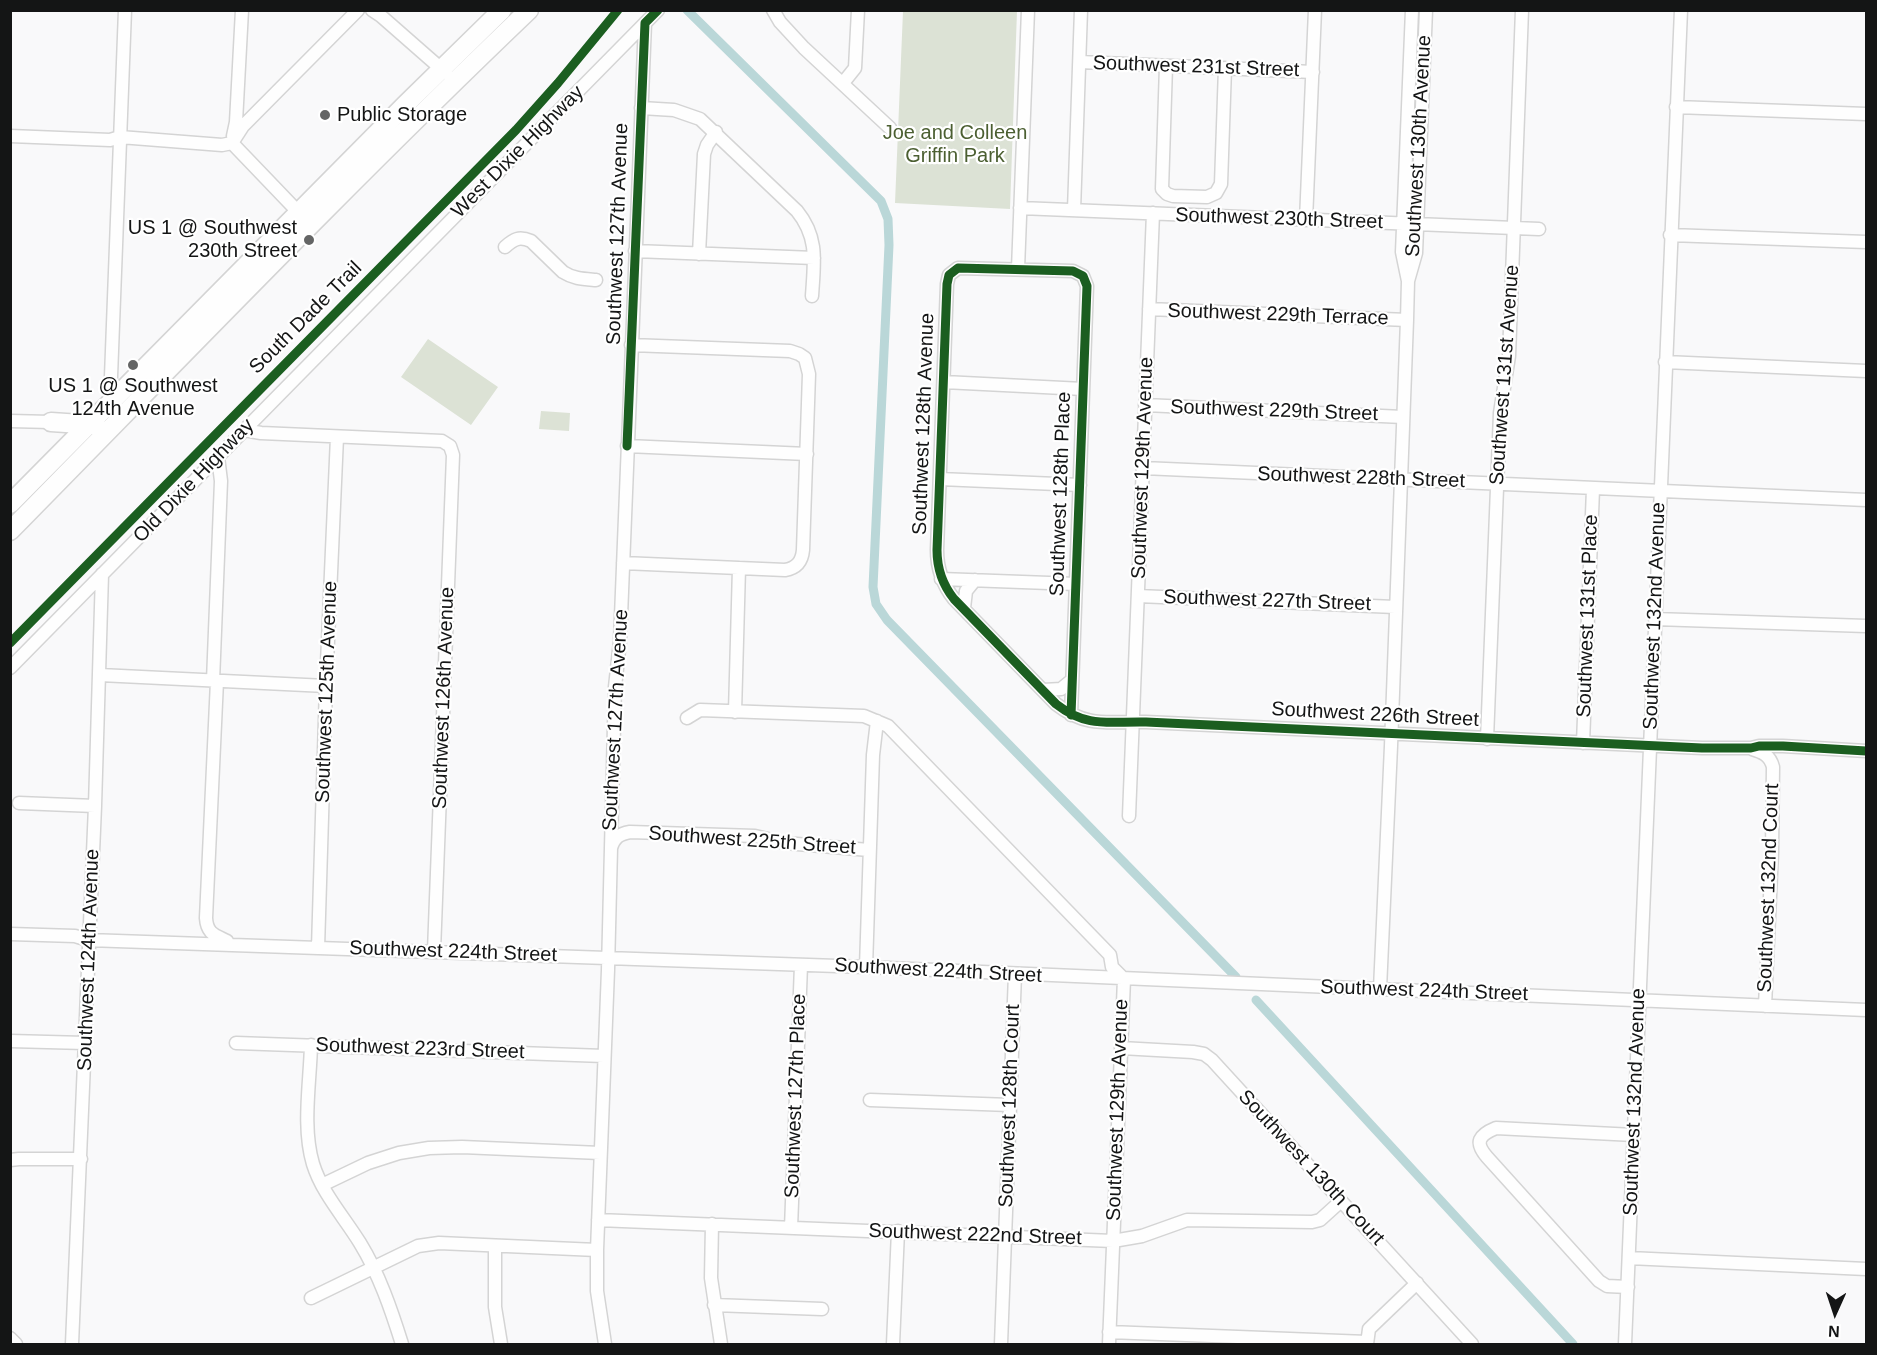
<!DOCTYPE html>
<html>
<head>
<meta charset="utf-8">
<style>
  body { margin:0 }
  #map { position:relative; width:1877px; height:1355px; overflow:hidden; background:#f9f9fa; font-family:Helvetica,sans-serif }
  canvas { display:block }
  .frame { position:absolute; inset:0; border:12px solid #141515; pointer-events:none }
  .north { position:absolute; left:1805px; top:1283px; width:60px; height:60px; -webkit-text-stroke:4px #fff; paint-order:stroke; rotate:183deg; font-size:16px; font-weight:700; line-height:24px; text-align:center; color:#141515 }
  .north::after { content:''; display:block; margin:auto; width:21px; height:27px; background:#141515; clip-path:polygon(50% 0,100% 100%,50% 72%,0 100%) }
</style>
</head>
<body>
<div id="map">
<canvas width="1877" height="1355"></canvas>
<div class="frame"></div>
<div class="north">N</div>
</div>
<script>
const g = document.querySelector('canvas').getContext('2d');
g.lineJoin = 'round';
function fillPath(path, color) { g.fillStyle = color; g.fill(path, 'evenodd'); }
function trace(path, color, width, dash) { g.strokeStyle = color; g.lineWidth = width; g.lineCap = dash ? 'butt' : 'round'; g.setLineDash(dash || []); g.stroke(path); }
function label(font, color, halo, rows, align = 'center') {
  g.font = font + ' Helvetica,sans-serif'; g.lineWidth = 4.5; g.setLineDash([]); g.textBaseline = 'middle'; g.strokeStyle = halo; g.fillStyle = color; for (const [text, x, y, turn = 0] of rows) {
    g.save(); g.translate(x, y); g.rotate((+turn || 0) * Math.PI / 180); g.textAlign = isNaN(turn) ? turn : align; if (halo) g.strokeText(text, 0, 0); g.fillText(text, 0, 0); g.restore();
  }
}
fillPath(new Path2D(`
  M903,11H1017L1010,209L895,203Z
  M428,339L498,387L471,425L401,377Z
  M541,411L570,413L569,431L539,429Z`), '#dce2d5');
trace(new Path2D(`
  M687,10L881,201L888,219L889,245L873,587L876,604L887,620L1236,977
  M1256,1000L1573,1344`), '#bad7d8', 9);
const minor = new Path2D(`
  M372,10L381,16L446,73
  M773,10L780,22L804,48L890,128
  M1080,62L1313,72
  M1166,66L1162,189L1167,194L1173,196L1207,197L1216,193L1221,184L1225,68
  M843,83L855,68L858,10
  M1676,107L1866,114
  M641,108L674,110L700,119L797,211C819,238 814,263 812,296
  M10,136L110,140L120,137L222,145L232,143
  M233,136L236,122L242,10
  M232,143L243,126L358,10
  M232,143L302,216
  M1020,208L1539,229
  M1074,210L1081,10
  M1306,220L1315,10
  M1670,235L1866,242
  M505,247C514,239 519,236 531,241L563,272C574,279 583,279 596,280
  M635,251L814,258
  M699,254L704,154L707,145L716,132
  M1018,269L1028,10
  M1408,281L1416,253L1426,10
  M1149,309L1407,320
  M1665,362L1866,371
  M944,382L1083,389
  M110,403L125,10
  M1145,405L1403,417
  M10,421L51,422
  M244,430L261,433L442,441L450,446L453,455L434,951
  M627,446L807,454
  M1143,468L1866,500
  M940,479L1080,485
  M623,563L785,570C797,568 802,561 803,550L809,374L805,358L799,354L790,351L631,345
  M941,579L1076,584
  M1138,596L1395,607
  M964,608L966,591L975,580
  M1655,619L1866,626
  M10,668L658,10
  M100,675L326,686
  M213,681L221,481L218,457
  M217,681L206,918C207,934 215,935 227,941
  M1043,690L1061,689L1072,680
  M735,712L739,568
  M1071,715L1087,286L1083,276L1073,271L958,268L949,275L947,284L937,550C937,568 942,584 954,599L1056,704C1088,729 1110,721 1146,722L1702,748H1751L1759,746H1783L1866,751
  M687,718L700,710L864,716L888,726L1110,955L1112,967L1124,979L1109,1344
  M1487,739L1500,413L1509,356L1522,10
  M1583,743L1593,489
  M1752,749C1762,752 1770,755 1773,767L1772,852L1765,1006
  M19,803L95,806
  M1129,816L1153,213
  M611,848C614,838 619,834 630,832L755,836L785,843L869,850
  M10,934L75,936L88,940L866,967L1866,1010
  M318,948L326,686L337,437
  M866,967L873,755L877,721
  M1380,989L1391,746L1407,320L1408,281L1402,252L1412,10
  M10,1041L85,1043
  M236,1043L604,1056
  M311,1045C310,1084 302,1127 313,1164C322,1193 344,1217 360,1243C379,1274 391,1309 402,1344
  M1121,1048L1193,1052L1204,1054L1212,1060L1472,1344
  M870,1100L1010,1105
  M10,1160L19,1159H81
  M322,1185L368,1163L399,1153L429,1148L462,1147L600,1153
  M598,1220L1113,1241L1142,1236L1187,1220L1312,1222L1320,1220L1341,1201
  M712,1224L711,1278L721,1344
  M791,1228L801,965
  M495,1246V1307L501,1344
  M1629,1258L1866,1269
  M1628,1287L1607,1286L1599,1281L1487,1157C1474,1142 1479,1135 1496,1128L1634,1135
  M311,1298L418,1246L439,1243L597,1250
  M714,1305L822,1309
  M1109,1332L1367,1342
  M10,1338L16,1344
  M72,1344L95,806L102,574
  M605,1344L597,1291V1250L608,970L614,726L615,687L620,641L645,23
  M893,1344L898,1231
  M1001,1344L1015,974
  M1367,1344L1369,1329L1417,1283
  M1625,1344L1681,10`);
const highway = new Path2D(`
  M51,422L96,425
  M10,504L405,105L502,10
  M10,531C182,356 352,179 529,10`);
trace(minor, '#d4d4d4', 15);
trace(highway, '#d4d4d4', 21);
trace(minor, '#fefefe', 12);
trace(highway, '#fefefe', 18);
trace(new Path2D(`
  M627,446L645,23L658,10
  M10,643L516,130L558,83L618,10
  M1071,715L1087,286L1083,276L1073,271L958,268L949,275L947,284L937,550C937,568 942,584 954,599L1056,704C1088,729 1110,721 1146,722L1702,748H1751L1759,746H1783L1866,751`), '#1b5e20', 9);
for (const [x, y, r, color] of [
  [325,115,6,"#646565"],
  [309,240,6,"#646565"],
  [133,365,6,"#646565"]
]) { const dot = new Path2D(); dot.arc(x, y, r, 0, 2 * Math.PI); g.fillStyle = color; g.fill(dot); trace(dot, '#fff', 2); }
label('20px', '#141515', '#fff', [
  ["Southwest 231st Street",1196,67,2],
  ["Southwest 130th Avenue",1419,146,-87],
  ["West Dixie Highway",518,152,-45],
  ["Southwest 230th Street",1279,219,2],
  ["Southwest 127th Avenue",618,234,-88],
  ["Southwest 229th Terrace",1278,315,2],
  ["South Dade Trail",306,318,-45],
  ["Southwest 131st Avenue",1505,375,-86],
  ["Southwest 229th Street",1274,411,2],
  ["Southwest 128th Avenue",924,424,-88],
  ["Southwest 129th Avenue",1143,468,-88],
  ["Southwest 228th Street",1361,478,2],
  ["Old Dixie Highway",194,481,-46],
  ["Southwest 128th Place",1061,494,-88],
  ["Southwest 227th Street",1267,601,2],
  ["Southwest 131st Place",1588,616,-88],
  ["Southwest 132nd Avenue",1655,616,-88],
  ["Southwest 125th Avenue",327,692,-88],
  ["Southwest 126th Avenue",444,698,-88],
  ["Southwest 226th Street",1375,715,3],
  ["Southwest 127th Avenue",616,720,-87],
  ["Southwest 225th Street",752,841,4],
  ["Southwest 132nd Court",1769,888,-88],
  ["Southwest 224th Street",453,952,2],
  ["Southwest 124th Avenue",89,960,-88],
  ["Southwest 224th Street",938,971,3],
  ["Southwest 224th Street",1424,991,2],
  ["Southwest 223rd Street",420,1049,2],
  ["Southwest 127th Place",796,1096,-88],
  ["Southwest 132nd Avenue",1635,1102,-88],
  ["Southwest 128th Court",1010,1106,-88],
  ["Southwest 129th Avenue",1118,1110,-88],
  ["Southwest 130th Court",1311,1168,47],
  ["Southwest 222nd Street",975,1235,2]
]);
label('20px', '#141515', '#fff', [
  ["Public Storage",337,115],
  ["US 1 @ Southwest",297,228,"right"],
  ["230th Street",297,251,"right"],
  ["US 1 @ Southwest",133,386,"center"],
  ["124th Avenue",133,409,"center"]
], 'left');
label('20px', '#4b5f31', '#fff', [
  ["Joe and Colleen",955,133],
  ["Griffin Park",955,156]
]);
</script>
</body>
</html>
